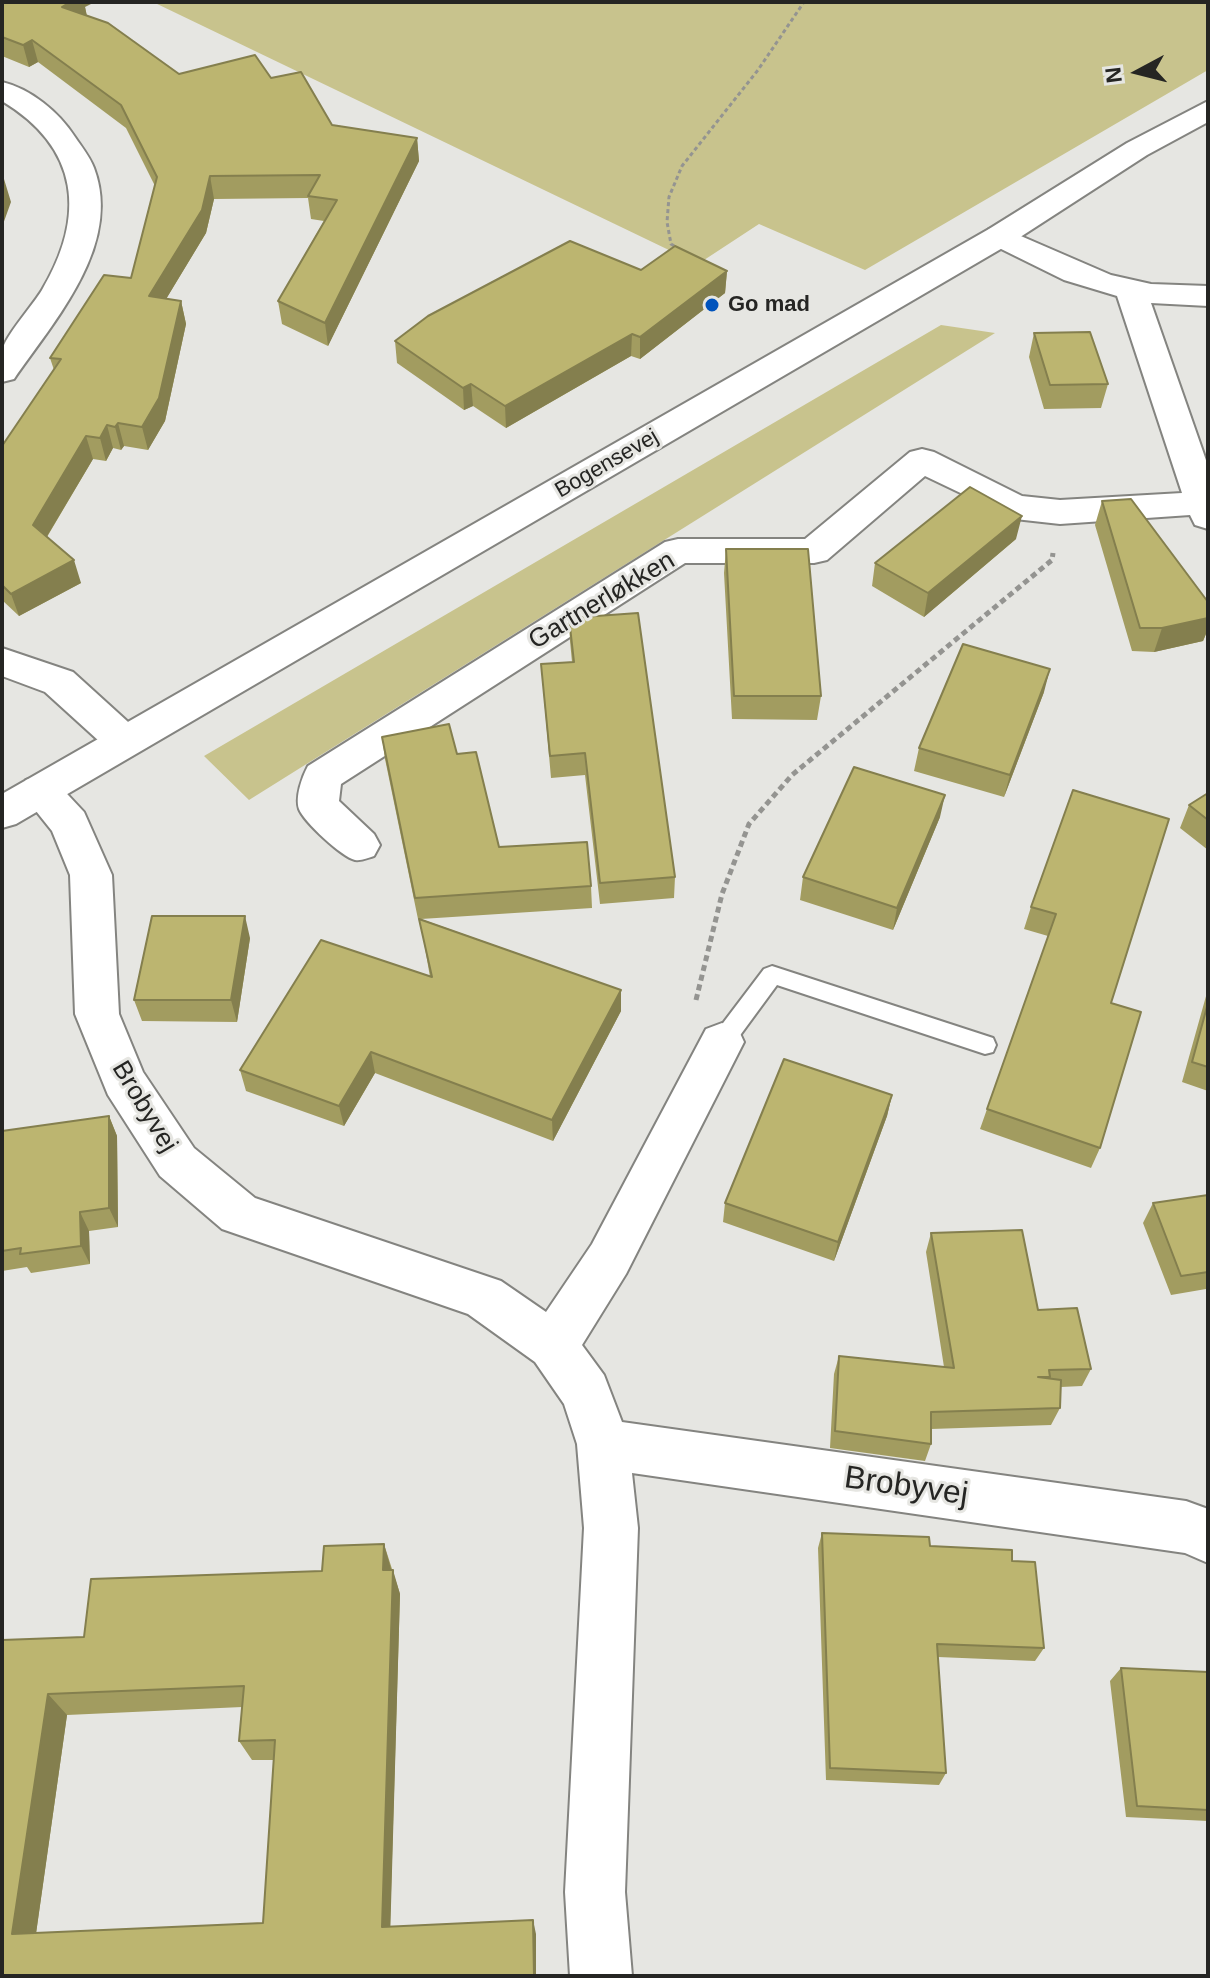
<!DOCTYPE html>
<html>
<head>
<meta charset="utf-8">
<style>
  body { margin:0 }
  #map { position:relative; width:1210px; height:1978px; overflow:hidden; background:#e6e6e2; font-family:Helvetica,sans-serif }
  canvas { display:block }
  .frame { position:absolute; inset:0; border:4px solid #252523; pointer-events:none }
  .north { position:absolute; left:1098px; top:32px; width:80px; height:80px; -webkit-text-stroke:6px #e6e6e2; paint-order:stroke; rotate:263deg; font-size:22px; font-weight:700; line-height:32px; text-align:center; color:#252523 }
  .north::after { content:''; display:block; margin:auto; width:28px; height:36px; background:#252523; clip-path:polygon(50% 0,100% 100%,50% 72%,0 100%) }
</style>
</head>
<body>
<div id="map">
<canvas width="1210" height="1978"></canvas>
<div class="frame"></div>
<div class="north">N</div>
</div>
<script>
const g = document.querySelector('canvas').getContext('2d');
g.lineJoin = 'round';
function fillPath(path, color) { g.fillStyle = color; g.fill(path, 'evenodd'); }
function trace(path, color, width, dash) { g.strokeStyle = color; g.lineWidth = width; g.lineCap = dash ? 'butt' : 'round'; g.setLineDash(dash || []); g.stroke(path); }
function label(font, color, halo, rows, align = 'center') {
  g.font = font + ' Helvetica,sans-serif'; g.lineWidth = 6; g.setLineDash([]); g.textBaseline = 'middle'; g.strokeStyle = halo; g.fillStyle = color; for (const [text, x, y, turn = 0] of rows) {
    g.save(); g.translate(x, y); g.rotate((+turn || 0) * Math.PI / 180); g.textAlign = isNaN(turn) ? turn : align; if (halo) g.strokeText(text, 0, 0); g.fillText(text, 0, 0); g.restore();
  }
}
fillPath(new Path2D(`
  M153,2H1208V70L865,270L759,224L698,264Z
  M941,325L995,333L249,800L204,756Z`), '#c8c38d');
const lane = new Path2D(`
  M772,966L993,1038L996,1045L993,1052L985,1054L777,985L730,1049H714L711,1042L714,1035L764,969Z`);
const street = new Path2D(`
  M2,82C31,89 59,112 75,137C81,146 90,157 94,168C123,245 54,321 14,379L2,382C2,372 0,361 2,351C5,336 33,305 42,290C86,216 80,148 2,101Z
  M1000,227L1111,275L1151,284L1208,286V306L1151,303L1208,466V529L1195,525L1190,515L1060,524L1015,519L925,476L827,560L814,563H685L341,784L339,801L374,834L380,845L374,856C367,858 362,861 355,860C342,857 304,822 299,809C295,797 302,777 308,766L665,542L678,539H805L910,452L922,449L934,452L1022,496L1060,500L1182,493L1117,296L1064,280L989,243L985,236L989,229Z
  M2,648L73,672L138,731L144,741L138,751L124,755L110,751L45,692L2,676Z
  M40,776L54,780L84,812L112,875L119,1014L143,1072L194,1148L255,1198L501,1281L546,1312L592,1244L706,1029L722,1023L738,1029L744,1042L626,1274L582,1345L604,1375L622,1422L1186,1501L1208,1509V1563L1185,1553L632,1473L638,1528L625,1892L632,1976H570L565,1892L584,1528L577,1444L564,1404L535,1362L468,1314L222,1229L160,1176L108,1095L75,1014L70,875L52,831L20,791L26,780Z`);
const secondary = new Path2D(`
  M1208,101V122L1147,155L1011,243L16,824L2,828V794L989,229L1127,143Z`);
trace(lane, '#848480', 4);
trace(street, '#848480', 4);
trace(secondary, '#848480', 4);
trace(new Path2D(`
  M680,250L671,244L667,222L669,197L682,166L758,70L804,2`), '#949491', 3, [4, 3]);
trace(new Path2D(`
  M696,1000L722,894L749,824L792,775L1052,560L1053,553`), '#949491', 5, [6, 4]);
fillPath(lane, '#fff');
fillPath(street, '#fff');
fillPath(secondary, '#fff');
fillPath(new Path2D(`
  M2,2L85,7L87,16L179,74L271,78L332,125L417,138L419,161L328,346L282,324L278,301L324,221L311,219L308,198L214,199L206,233L166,299L181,301L186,324L165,421L148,450L124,446L121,450L113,448L106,461L93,459L47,537L81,583L19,616L2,600V446L54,370L50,358L131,278L155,186L126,128L38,62L29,67L2,56Z
  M641,270L727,271L725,293L640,359L631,356L506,428L473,406L464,410L397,363L395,341Z
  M1034,333L1108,384L1101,408L1044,409L1029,357Z
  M1102,501L1206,634L1203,641L1154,652L1132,651L1095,525Z
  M1016,539L924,617L872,586L875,563Z
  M726,549L821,696L817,720L732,719L724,573Z
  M569,618L675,877L674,898L600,904L585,775L551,778L541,664L572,662L570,641Z
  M1044,692L1004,797L914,771L919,748Z
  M382,737L457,754L499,847L591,886L592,908L421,919L621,990V1011L553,1141L375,1073L344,1126L246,1091L240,1070L430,977L420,919H418L385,759Z
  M1208,793V850L1180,828L1189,805Z
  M940,817L893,930L800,900L803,877Z
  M1169,819L1111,1003L1100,1148L1091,1168L980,1129L1048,936L1024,929L1031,907Z
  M250,938L237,1022L142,1021L134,1000Z
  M1208,989V1091L1182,1082Z
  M892,1095L887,1116L834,1261L723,1222L725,1203Z
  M109,1116L117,1136L118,1227L89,1231L90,1264L31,1273L27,1267L2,1271V1131Z
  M1208,1195V1295L1206,1289L1171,1295L1143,1223L1153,1203Z
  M931,1233L1038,1310L1091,1369L1082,1386L1061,1387L1060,1408L1051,1425L931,1429V1444L925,1461L830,1448L834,1374L839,1356L944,1367L926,1252Z
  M822,1533L930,1546L1012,1561L1044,1648L1035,1661L938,1657L946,1773L939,1785L826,1780L818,1548Z
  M384,1544L400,1594L390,1926L536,1934L2,1976V1640L84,1637L322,1571ZM242,1707L239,1741L252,1760H274L263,1923L36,1933L67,1715Z
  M1121,1668L1208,1672V1821L1126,1817L1110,1681Z`), '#a29c60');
fillPath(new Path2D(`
  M70,2H95L85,7L87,17L62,7Z
  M32,40L38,62L29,67L23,45Z
  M417,138L419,161L328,346L325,323Z
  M210,176L214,199L206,233L154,319L149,296Z
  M4,179L11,202L2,227V185Z
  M727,271L725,293L640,359V337Z
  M181,301L186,324L165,421L148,450L142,427Z
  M632,334L631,356L506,428L505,406Z
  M471,384L473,406L464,410L463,388Z
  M118,423L124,446L121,450L115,427Z
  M107,425L113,448L106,461L100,438Z
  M86,436L93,459L40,548L33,525Z
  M1022,516L1016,539L924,617L928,593Z
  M74,560L81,583L19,616L11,594Z
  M1208,612V629L1203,641L1154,652L1162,628Z
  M1050,669L1044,692L1004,797L1010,775Z
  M945,795L940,817L893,930L897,908Z
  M245,916L250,938L237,1022L231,1000Z
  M621,990V1011L553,1141L552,1120Z
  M371,1052L375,1073L344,1126L339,1106Z
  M892,1095L887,1116L834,1261L838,1242Z
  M109,1116L117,1136L118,1227L109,1208Z
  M80,1212L89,1231L90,1264L81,1246Z
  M384,1544L391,1569L390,1594L383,1570Z
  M393,1570L400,1594L390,1940L382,1927Z
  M48,1694L67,1715L34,1948L12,1934Z
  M533,1920L536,1934V1976H534Z`), '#847f4e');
const building = new Path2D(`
  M2,2H70L62,7L108,23L179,74L255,55L271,78L301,72L332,125L417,138L325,323L278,301L337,200L308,196L320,175L210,176L202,210L149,296L181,301L159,398L142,427L118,423L115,427L107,425L100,438L86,436L33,525L74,560L11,594L2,585V446L61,359L50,358L104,275L131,278L157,177L121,105L32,40L23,45L2,37Z
  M570,241L641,270L675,246L727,271L640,337L632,334L505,406L471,384L463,388L395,341L428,316Z
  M1090,332L1108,384L1050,385L1034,333Z
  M970,487L1022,516L928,593L875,563Z
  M1131,499L1208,602V618L1162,628H1140L1102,501Z
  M726,549H808L821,696H734Z
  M638,613L675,877L600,883L585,753L550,756L541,664L574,662L569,618Z
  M963,644L1050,669L1010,775L919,748Z
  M449,724L457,754L476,752L499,847L587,842L591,886L415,898L382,737Z
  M854,767L945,795L897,908L803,877Z
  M1073,790L1169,819L1111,1003L1141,1012L1100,1148L987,1109L1056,914L1031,907Z
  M1208,793V820L1189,805Z
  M152,916H245L231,1000H134Z
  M419,919L621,990L552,1120L371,1052L339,1106L240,1070L321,940L432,977Z
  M1208,1003V1067L1192,1062Z
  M784,1059L892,1095L838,1242L725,1203Z
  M109,1116V1208L80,1212L81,1246L20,1254L21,1248L2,1251V1131Z
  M1208,1195V1272L1181,1276L1153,1203Z
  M1022,1230L1038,1310L1077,1308L1091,1369L1049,1370L1050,1377H1038L1061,1380L1060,1408L931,1412V1444L835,1431L839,1356L954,1368L931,1233Z
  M822,1533L929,1537L930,1546L1012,1550V1561L1035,1562L1044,1648L937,1644L946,1773L830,1768Z
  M384,1544L383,1570H393L382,1927L533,1920L534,1976H2V1640L84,1637L91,1579L322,1571L324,1546ZM244,1686L239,1741L275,1740L263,1923L12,1934L48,1694Z
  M1121,1668L1208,1672V1810L1137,1806Z`);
fillPath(building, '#bcb570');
trace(building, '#847f4e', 2);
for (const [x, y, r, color] of [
  [712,305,8,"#0053bc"]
]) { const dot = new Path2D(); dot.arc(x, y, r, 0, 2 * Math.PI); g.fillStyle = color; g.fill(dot); trace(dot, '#e6e6e2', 3); }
label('bold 22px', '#252523', '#e6e6e2', [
  ["Go mad",728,305]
], 'left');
label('22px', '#252523', '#e6e6e2', [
  ["Bogensevej",607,464,-30]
]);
label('26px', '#252523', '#e6e6e2', [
  ["Gartnerløkken",602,601,-31],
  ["Brobyvej",144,1107,59]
]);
label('32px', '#252523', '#e6e6e2', [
  ["Brobyvej",906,1487,8]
]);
</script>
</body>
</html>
